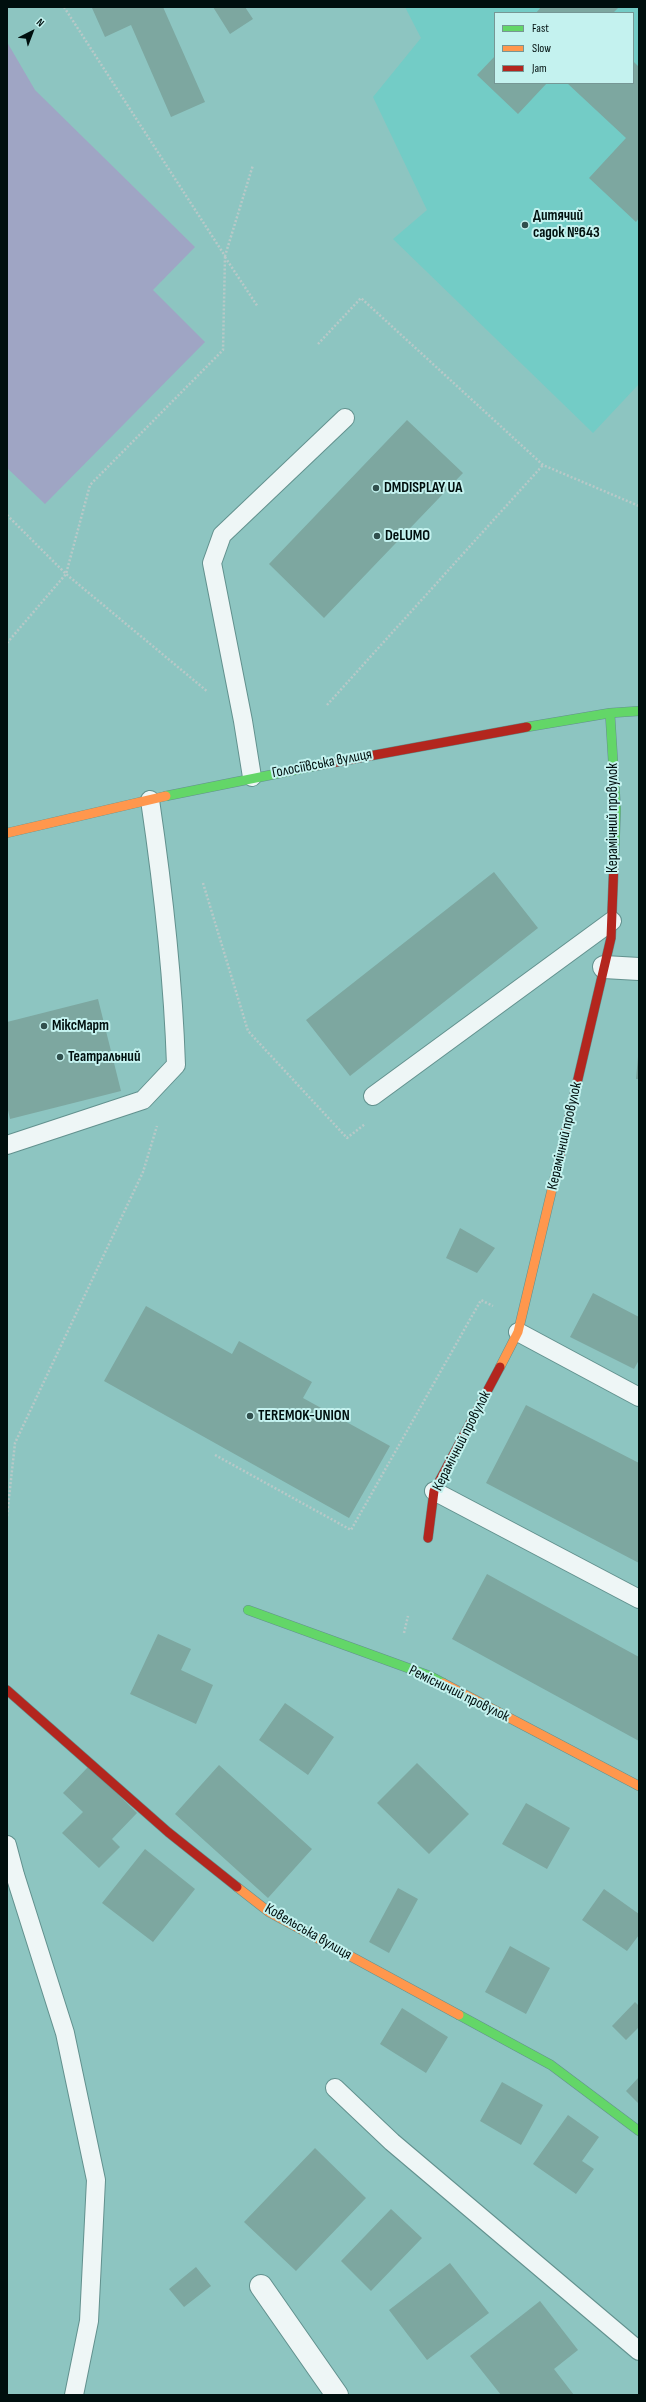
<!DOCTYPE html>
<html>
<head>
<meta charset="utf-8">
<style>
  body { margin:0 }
  #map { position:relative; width:646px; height:2402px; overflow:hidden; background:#8dc5c1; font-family:"Sofia Sans Condensed",sans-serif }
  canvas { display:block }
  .frame { position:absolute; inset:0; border:8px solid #000f0e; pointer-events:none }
  .legend { position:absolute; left:494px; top:12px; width:140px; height:72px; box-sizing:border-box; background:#c4f2ef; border:1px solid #769795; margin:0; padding:5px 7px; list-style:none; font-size:12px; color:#000f0e }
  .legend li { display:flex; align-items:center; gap:8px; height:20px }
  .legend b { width:20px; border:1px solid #769795 }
  .north { position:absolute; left:12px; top:12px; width:40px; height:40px; -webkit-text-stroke:3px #c4f2ef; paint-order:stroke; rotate:42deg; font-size:11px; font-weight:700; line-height:16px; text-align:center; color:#000f0e }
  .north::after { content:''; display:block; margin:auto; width:14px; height:18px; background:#000f0e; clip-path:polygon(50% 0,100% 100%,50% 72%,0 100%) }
</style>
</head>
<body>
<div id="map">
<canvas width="646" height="2402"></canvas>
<div class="frame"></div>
<ul class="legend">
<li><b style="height:5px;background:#63d668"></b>Fast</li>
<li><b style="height:5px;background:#ff974d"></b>Slow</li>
<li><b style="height:5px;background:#b3261e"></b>Jam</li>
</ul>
<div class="north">N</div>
</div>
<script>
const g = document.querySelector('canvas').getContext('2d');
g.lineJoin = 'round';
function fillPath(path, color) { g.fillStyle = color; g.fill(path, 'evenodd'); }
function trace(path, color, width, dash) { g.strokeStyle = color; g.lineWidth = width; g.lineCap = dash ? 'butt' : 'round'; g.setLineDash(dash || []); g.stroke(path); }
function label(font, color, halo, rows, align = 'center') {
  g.font = font + ' "Sofia Sans Condensed",sans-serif'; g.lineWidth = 4; g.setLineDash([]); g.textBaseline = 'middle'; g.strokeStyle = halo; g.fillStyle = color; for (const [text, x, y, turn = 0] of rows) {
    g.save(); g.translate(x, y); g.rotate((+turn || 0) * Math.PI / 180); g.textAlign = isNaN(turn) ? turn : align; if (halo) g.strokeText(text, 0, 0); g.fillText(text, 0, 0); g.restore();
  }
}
fillPath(new Path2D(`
  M405,7H639V384L593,433L393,239L427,210L373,97L421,38ZM495,13H633V83H495Z`), '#73ccc6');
fillPath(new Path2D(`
  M7,42L35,90L195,247L153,290L205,342L45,504L7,468Z`), '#9fa5c4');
fillPath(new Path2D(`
  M163,7L205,102L171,117L131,25L105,37L92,8Z
  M213,7H245L253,19L230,34Z
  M541,7H619L613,13H536Z
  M495,56V83H547L518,114L477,75Z
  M633,61L639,67V218L636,222L589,178L626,138L567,83H633Z
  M407,420L463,473L324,618L269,564Z
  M494,872L538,928L350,1076L306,1020Z
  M98,999L121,1091L10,1119L7,1106V1022Z
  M638,1057H639V1079H636Z
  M460,1228L495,1248L477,1273L446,1258Z
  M593,1293L639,1317V1360L634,1369L570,1337Z
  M146,1306L232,1354L239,1341L312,1382L303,1398L390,1446L349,1518L104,1381Z
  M526,1405L639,1463V1563L486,1483Z
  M487,1574L639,1657V1741L452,1639Z
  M158,1634L191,1649L181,1670L213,1685L196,1724L130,1694Z
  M285,1703L334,1737L308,1775L259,1740Z
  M417,1763L469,1814L429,1854L377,1803Z
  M219,1765L312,1849L268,1898L175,1814Z
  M89,1766L137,1813L112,1839L120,1847L99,1868L62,1833L83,1812L63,1793Z
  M526,1803L570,1828L547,1869L502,1844Z
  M145,1849L195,1889L153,1942L102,1903Z
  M398,1888L418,1899L389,1953L369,1942Z
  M604,1889L639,1914V1935L627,1951L582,1920Z
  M510,1946L550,1968L526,2014L485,1992Z
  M635,2002L639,2006V2027L626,2040L612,2026Z
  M402,2008L448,2037L426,2073L380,2044Z
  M639,2077V2104L626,2091Z
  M502,2082L543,2105L521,2145L480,2121Z
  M568,2115L599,2137L582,2161L594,2169L576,2194L533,2164Z
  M315,2148L366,2198L296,2271L244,2222Z
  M391,2209L422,2238L371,2291L341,2261Z
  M450,2263L489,2313L427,2360L389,2310Z
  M196,2267L211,2286L184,2307L169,2289Z
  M540,2301L578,2350L554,2369L574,2395H501L470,2356Z`), '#7da7a0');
const lane = new Path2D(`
  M252,777L243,721L212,563L222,535L345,418
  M373,1096L612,921
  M7,1145L143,1100L176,1065C173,976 163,888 150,800
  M518,1332L639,1397
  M434,1491L639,1599
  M7,1845L15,1875L65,2033L96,2180L89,2321L74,2395
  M335,2088L392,2142L639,2351`);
const street = new Path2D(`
  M604,967L639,969
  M261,2286L337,2395`);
const fast = new Path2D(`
  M610,713L616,809L614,861
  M527,727L610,713L639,711
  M166,796L315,766
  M248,1610L430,1676L443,1683
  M459,2015L551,2065L639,2131`);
const slow = new Path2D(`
  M7,833L166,796
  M500,1367L518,1332L558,1164
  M443,1683L639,1786
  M237,1887L269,1912L459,2015`);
const jam = new Path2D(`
  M315,766L527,727
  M558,1164L611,938L614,861
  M428,1538L434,1491L500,1367
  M7,1690L168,1832L237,1887`);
trace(lane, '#62918e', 20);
trace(street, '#62918e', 24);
trace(fast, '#62918e', 10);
trace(slow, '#62918e', 10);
trace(jam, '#62918e', 10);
trace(new Path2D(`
  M64,7L225,256L253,165
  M225,257L258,307
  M318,344L361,298L543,465L639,506
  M7,515L66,574L208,692
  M7,643L66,574L90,485L223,350L225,256
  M327,705L543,465
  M203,883L248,1031L347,1138L365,1124
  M215,1455L351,1530L481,1300L493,1306
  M7,1516L15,1443L143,1172L157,1126
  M404,1633L408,1616`), '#b8c9c8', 2.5, [2, 2]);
trace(lane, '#eef6f6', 18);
trace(street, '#eef6f6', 22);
trace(fast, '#63d668', 9);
trace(slow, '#ff974d', 9);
trace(jam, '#b3261e', 9);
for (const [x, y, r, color] of [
  [525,225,4,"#314f4d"],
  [376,488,4,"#314f4d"],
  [377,536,4,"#314f4d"],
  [44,1026,4,"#314f4d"],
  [60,1057,4,"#314f4d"],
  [250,1416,4,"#314f4d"]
]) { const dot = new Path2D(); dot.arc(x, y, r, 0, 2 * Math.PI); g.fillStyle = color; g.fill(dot); trace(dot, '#c4f2ef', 1.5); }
label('bold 15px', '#000f0e', '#c4f2ef', [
  ["Дитячий",533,216],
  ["садок №643",533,233],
  ["DMDISPLAY UA",384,488],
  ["DeLUMO",385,536],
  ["МіксМарт",52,1026],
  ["Театральний",68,1057],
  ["TEREMOK-UNION",258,1416]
], 'left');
label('15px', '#000f0e', '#c4f2ef', [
  ["Голосіївська вулиця",322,764,-11],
  ["Керамічний провулок",613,818,-90],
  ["Керамічний провулок",565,1136,-77],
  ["Керамічний провулок",462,1441,-63],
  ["Ремісничий провулок",459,1694,26],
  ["Ковельська вулиця",308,1932,30]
]);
</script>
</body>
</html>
